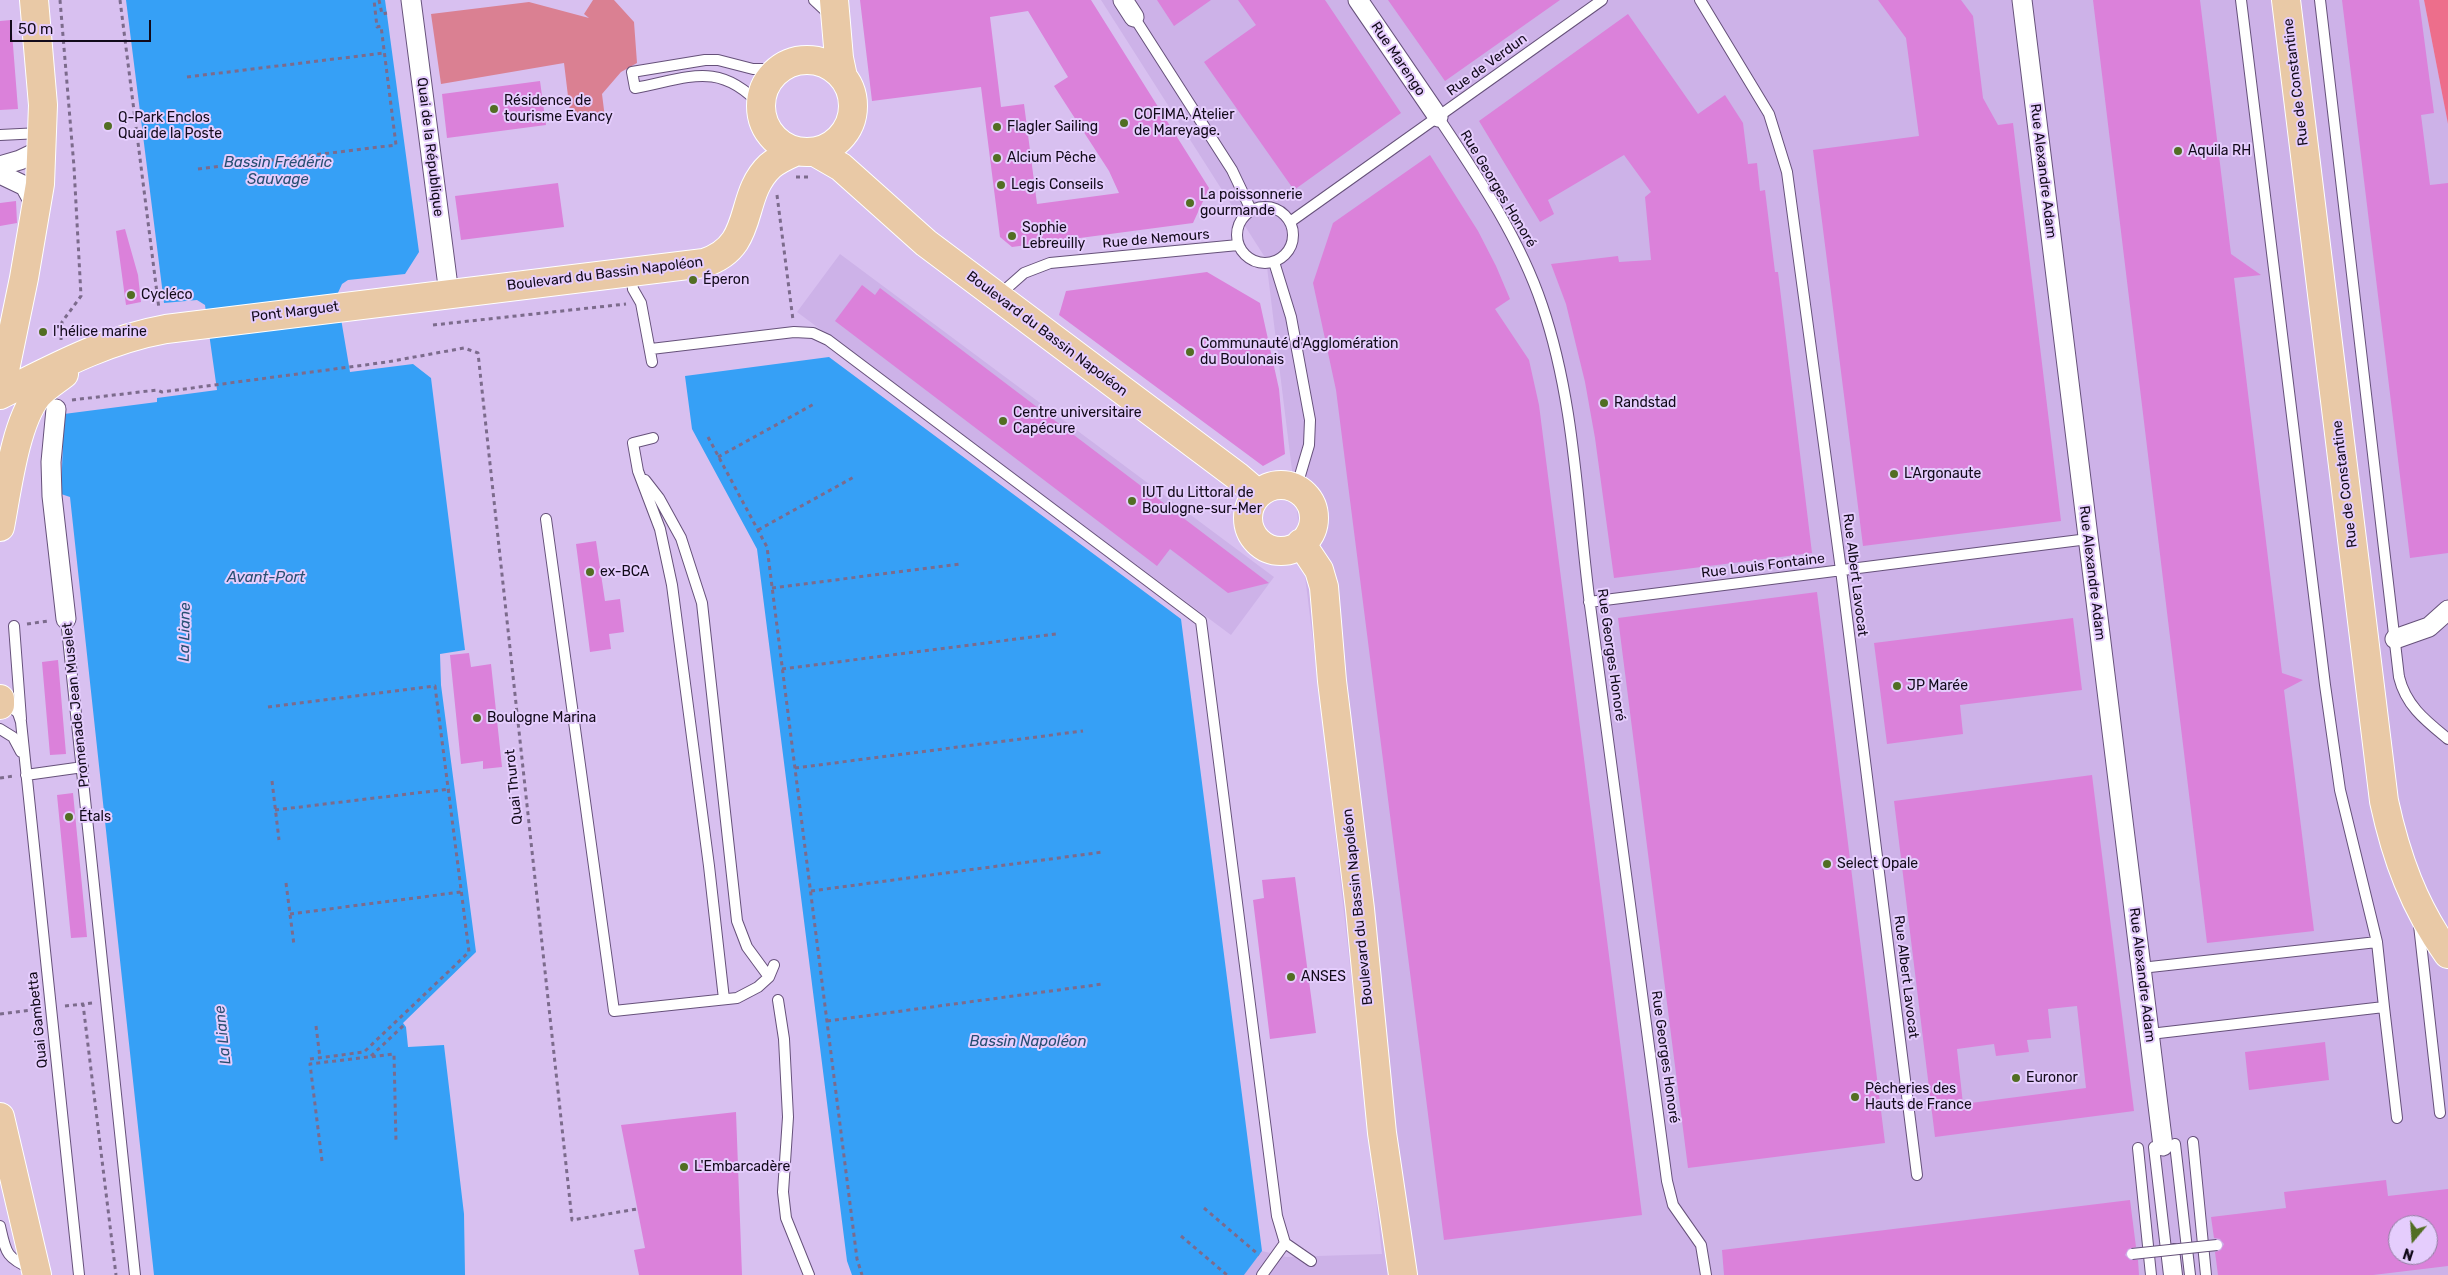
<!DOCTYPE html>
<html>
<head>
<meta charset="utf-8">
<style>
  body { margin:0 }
  #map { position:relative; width:2448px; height:1275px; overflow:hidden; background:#d8c0f0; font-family:Rubik,sans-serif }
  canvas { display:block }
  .north { position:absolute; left:2388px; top:1215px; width:50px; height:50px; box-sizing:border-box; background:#e5cdfd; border:1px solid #917fa2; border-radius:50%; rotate:198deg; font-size:14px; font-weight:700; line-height:20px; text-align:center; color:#120a1a }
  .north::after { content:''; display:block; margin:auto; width:18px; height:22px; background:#526e23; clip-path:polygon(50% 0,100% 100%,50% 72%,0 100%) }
  .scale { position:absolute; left:10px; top:20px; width:141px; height:22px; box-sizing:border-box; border:2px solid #120a1a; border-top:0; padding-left:6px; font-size:15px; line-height:18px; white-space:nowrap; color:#120a1a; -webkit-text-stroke:4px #e5cdfd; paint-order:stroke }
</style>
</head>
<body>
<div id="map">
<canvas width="2448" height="1275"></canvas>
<div class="north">N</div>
<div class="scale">50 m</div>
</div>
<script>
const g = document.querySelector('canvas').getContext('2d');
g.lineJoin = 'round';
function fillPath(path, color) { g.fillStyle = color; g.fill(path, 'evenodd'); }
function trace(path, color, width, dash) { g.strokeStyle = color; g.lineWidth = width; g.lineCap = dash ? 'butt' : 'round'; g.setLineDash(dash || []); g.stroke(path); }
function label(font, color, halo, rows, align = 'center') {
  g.font = font + ' Rubik,sans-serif'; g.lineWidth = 4; g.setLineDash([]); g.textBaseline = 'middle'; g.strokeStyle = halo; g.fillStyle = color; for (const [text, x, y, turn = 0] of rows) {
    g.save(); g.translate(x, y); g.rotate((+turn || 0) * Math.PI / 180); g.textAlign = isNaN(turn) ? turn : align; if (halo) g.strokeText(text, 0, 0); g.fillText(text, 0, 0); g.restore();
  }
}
fillPath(new Path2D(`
  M1101,0H2424L2448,124V1275H1244L1262,1251L1286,1257L1382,1254L1321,706L1266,259ZM2398,1225H2428V1255H2398Z
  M840,254L1274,577L1231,635L797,312Z`), '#cdb2e8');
fillPath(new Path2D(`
  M593,0H614L634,22L637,63L621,72L602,94L605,118L571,121L564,63L441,84L431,14L529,2L589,18L584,14Z`), '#da8092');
fillPath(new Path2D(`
  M2424,0H2448V124Z`), '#ed6e8b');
fillPath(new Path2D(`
  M126,0H385L419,252L405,274L348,280L342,284L337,295L350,372L413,364L431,378L465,650L440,654L441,685L476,952L403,1023L406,1027L408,1047L444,1045L464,1214L465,1275H154L70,497L61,494L64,414L157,402V398L217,390L205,305L197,300L164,303Z
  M829,357L1181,619L1262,1251L1244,1275H852L847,1261L757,549L692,429L685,376Z`), '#36a0f6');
fillPath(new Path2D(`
  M860,0H1091L1209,188L1193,223L1012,247L1000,237L981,87L872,101ZM1028,11L1068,77L1054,86L1109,171L1119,193L1037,204L1024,104L1001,107L990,17Z
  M1157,0H1211L1174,26Z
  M1238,0H1325L1401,113L1294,190L1204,62L1256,25Z
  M1388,0H1560L1445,81Z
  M1878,0H1961L1973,16L1983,98L1998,125L2013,123L2061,521L1863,546L1813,150L1919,136L1906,38Z
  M2093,0H2200L2231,254L2261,275L2234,278L2282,673L2303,680L2284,690L2314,931L2207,943Z
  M2342,0H2419L2434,113L2421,115L2430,185L2448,183V553L2410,558Z
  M1628,14L1698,114L1725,95L1743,123L1748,164L1757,163L1760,191L1765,190L1775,272H1778L1812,553L1614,578L1595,438L1585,382L1566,304L1551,264L1618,256L1619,262L1651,260L1645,197L1651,192L1624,155L1548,200L1554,214L1540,222L1479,121Z
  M11,20L18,109L0,110V21Z
  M540,81L546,125L447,138L442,94Z
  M1430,155L1478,231L1496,266L1510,299L1495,309L1529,360L1539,405L1642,1215L1444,1240L1336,390L1313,283L1333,223Z
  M558,183L564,227L461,240L455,196Z
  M16,201L17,223L0,226V203Z
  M125,229L138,275L141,302L126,305L116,231Z
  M1207,272L1260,303L1279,389L1285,454L1263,466L1059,315L1066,291Z
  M862,285L875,295L880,288L1269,583L1228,593L1170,549L1157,566L835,321Z
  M596,541L605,601L620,599L624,632L609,634L611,649L590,652L576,544Z
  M1817,592L1885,1143L1688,1168L1618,618Z
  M2073,618L2082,690L1960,705L1963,734L1887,744L1874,643Z
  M469,653L471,667L491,664L502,767L483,769V761L461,764L450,655Z
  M58,660L66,754L50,755L42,662Z
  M2092,775L2134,1111L1935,1137L1894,801ZM2077,1006L2086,1088L1963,1104L1957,1049L1994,1044L1996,1056L2029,1052L2027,1040L2051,1038L2048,1009Z
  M73,793L87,937L71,938L57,795Z
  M1295,877L1316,1033L1270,1039L1253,900L1264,898L1262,880Z
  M2325,1042L2329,1080L2249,1090L2245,1052Z
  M736,1112L742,1275H639L634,1250L645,1248L621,1125Z
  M2386,1180L2388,1196L2448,1189V1266L2373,1275H2218L2215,1252L2221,1250L2224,1244L2220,1239L2214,1238L2211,1217L2286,1208L2284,1192ZM2398,1225H2428V1255H2398Z
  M2130,1200L2136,1247L2128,1249L2125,1255L2130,1260H2138L2139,1275H1724L1722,1250Z`), '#db81da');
const lane = new Path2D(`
  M814,0L829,14
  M1700,0L1769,114L1787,172L1841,570L1917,1175
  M2241,0L2325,685L2340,790L2377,942
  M2320,0L2399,677C2406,706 2426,721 2448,739
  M1134,17L1232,170L1251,210
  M761,106C719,60 689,78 635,88L632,72L705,60H718L753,69H780
  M1438,117C1478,177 1519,237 1542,305C1575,401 1577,506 1590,605C1615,797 1642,989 1667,1181L1673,1205L1701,1245L1706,1275
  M0,135L40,133
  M1237 235a28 28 0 1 1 56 0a28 28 0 1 1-56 0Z
  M1290,222L1602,0
  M1274,262L1291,317L1310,420L1309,445L1296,489
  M631,274L633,289L641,303L652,362
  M998,296L1024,273L1050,263L1238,245
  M651,349L794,332L813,333L828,340L1201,621L1277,1216L1285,1243L1311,1261
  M653,438L633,443L638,471L660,529L672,585L709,866L724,999
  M645,480L659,498L681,538L702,603L737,921L747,947L769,977
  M546,519L614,1011L737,998L758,987L769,977L774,965
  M1589,602L2088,539
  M66,619L135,1275
  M14,626L21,719
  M4,701L18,713L21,722L79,1275
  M0,729L13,737L21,752
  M26,775L83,767
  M2419,925L2440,1113
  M2141,968L2377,942L2384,1007
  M778,1000L784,1039L788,1117L783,1192L786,1218L809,1275
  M2150,1034L2384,1007L2397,1118
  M2193,1142L2206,1275
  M2175,1144L2190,1275
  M2154,1147L2169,1275
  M2138,1148L2151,1275
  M0,1226C6,1253 6,1258 32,1269
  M2174,1249L2177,1275
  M1262,1275L1285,1243`);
const street = new Path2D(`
  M411,0L449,294
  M1123,0L1134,17
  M1358,0L1438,117
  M2022,0L2163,1146
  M0,166L20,160L43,149
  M0,174L25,186L37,208
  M56,409L51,462L52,496L66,619
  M2395,639L2429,627L2448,610`);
const primary = new Path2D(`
  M834,0L839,58L843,77
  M2286,0L2384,801C2396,857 2414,907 2448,954
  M761 106a46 46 0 1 1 92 0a46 46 0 1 1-92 0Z
  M815,152L841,167L926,243L1237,476L1258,494
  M0,394L24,278L40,184L43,105L34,0
  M0,395C54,368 105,340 166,329L704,263C757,246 737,197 770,166C778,159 788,155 797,151
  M1248 518a33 33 0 1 1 66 0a33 33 0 1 1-66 0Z
  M0,527C7,491 15,424 37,396C45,387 55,381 64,374
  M1301,543L1319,570L1324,587L1332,681L1360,909L1382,1133L1403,1275
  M0,699V705
  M0,1117L37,1275`);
trace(lane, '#66517a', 12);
trace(street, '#66517a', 21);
trace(primary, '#fff', 30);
trace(new Path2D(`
  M60,0L74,167L81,296L62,322L61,340
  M120,0L159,309
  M379,0L382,14L387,13
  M187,77L384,53
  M198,169L396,145L381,26L377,27L374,0
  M796,177H810
  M777,195L793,320
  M433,325L626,304
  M72,400L157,390L162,392L387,362L464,348L478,353L572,1220L637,1209
  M708,437L767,547L857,1259L862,1275
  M718,457L814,404
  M758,530L854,477
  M772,588L960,564
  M27,624L48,621
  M782,669L1056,634
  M268,707L435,686L469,952L364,1052L310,1059
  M795,768L1083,731
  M0,778L14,776
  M272,781L279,840
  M275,810L450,789
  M286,883L294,945
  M811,891L1103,852
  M290,914L461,892
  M92,1003L83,1004L116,1275
  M65,1006L83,1004
  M0,1014L39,1009
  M827,1021L1103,984
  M316,1026L320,1058
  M371,1056L404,1025
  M322,1161L310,1064L394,1054L396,1142
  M1204,1208L1259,1255
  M1181,1236L1227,1275`), '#7c6b8c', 3, [4, 4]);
trace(lane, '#fff', 10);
trace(street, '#fff', 19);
trace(primary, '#e9c9a6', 28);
const laneBridge = new Path2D(`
  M2132,1254L2217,1245`);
trace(laneBridge, '#66517a', 12, []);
trace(laneBridge, '#fff', 10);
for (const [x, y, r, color] of [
  [494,109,5,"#526e23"],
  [1124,123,5,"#526e23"],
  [108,126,5,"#526e23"],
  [997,127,5,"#526e23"],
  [2178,151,5,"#526e23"],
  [997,158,5,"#526e23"],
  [1001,185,5,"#526e23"],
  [1190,203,5,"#526e23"],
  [1012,236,5,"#526e23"],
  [693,280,5,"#526e23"],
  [131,295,5,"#526e23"],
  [43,332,5,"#526e23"],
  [1190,352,5,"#526e23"],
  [1604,403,5,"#526e23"],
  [1003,421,5,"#526e23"],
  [1894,474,5,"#526e23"],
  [1132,501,5,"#526e23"],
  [590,572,5,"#526e23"],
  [1897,686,5,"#526e23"],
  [477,718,5,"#526e23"],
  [69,817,5,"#526e23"],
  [1827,864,5,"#526e23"],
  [1291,977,5,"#526e23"],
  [2016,1078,5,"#526e23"],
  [1855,1097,5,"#526e23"],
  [684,1167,5,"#526e23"]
]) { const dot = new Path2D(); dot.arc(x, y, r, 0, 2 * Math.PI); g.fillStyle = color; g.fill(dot); trace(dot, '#e5cdfd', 2); }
label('14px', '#120a1a', '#e5cdfd', [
  ["Rue Marengo",1398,59,56],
  ["Rue de Verdun",1487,65,-36],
  ["Rue de Constantine",2296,82,-97],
  ["Quai de la République",430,147,83],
  ["Rue Alexandre Adam",2043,171,83],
  ["Rue Georges Honoré",1498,189,59],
  ["Rue de Nemours",1156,239,-5],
  ["Boulevard du Bassin Napoléon",605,274,-7],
  ["Pont Marguet",295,312,-7],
  ["Boulevard du Bassin Napoléon",1047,334,37],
  ["Rue de Constantine",2345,484,-97],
  ["Rue Louis Fontaine",1763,566,-7],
  ["Rue Alexandre Adam",2092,573,83],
  ["Rue Albert Lavocat",1855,575,83],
  ["Rue Georges Honoré",1611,655,82],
  ["Promenade Jean Muselet",76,705,-96],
  ["Quai Thurot",514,787,-96],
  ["Boulevard du Bassin Napoléon",1358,907,-96],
  ["Rue Alexandre Adam",2142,975,83],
  ["Rue Albert Lavocat",1906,977,83],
  ["Quai Gambetta",38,1020,-96],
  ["Rue Georges Honoré",1665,1057,82]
]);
label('14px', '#120a1a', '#e5cdfd', [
  ["Résidence de",504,101],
  ["tourisme Evancy",504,117],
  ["COFIMA, Atelier",1134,115],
  ["de Mareyage.",1134,131],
  ["Q-Park Enclos",118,118],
  ["Quai de la Poste",118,134],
  ["Flagler Sailing",1007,127],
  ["Aquila RH",2188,151],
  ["Alcium Pêche",1007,158],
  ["Legis Conseils",1011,185],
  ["La poissonnerie",1200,195],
  ["gourmande",1200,211],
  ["Sophie",1022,228],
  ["Lebreuilly",1022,244],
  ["Éperon",703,280],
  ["Cycléco",141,295],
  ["l'hélice marine",53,332],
  ["Communauté d'Agglomération",1200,344],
  ["du Boulonais",1200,360],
  ["Randstad",1614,403],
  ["Centre universitaire",1013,413],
  ["Capécure",1013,429],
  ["L'Argonaute",1904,474],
  ["IUT du Littoral de",1142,493],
  ["Boulogne-sur-Mer",1142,509],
  ["ex-BCA",600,572],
  ["JP Marée",1907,686],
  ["Boulogne Marina",487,718],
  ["Étals",79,817],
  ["Select Opale",1837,864],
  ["ANSES",1301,977],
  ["Euronor",2026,1078],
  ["Pêcheries des",1865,1089],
  ["Hauts de France",1865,1105],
  ["L'Embarcadère",694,1167]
], 'left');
label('italic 15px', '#274f72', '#e5cdfd', [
  ["Bassin Frédéric",278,163],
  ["Sauvage",278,180],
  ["Avant-Port",266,578],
  ["La Liane",185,632,-89],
  ["La Liane",223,1035,-96],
  ["Bassin Napoléon",1028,1042]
]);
</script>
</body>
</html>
